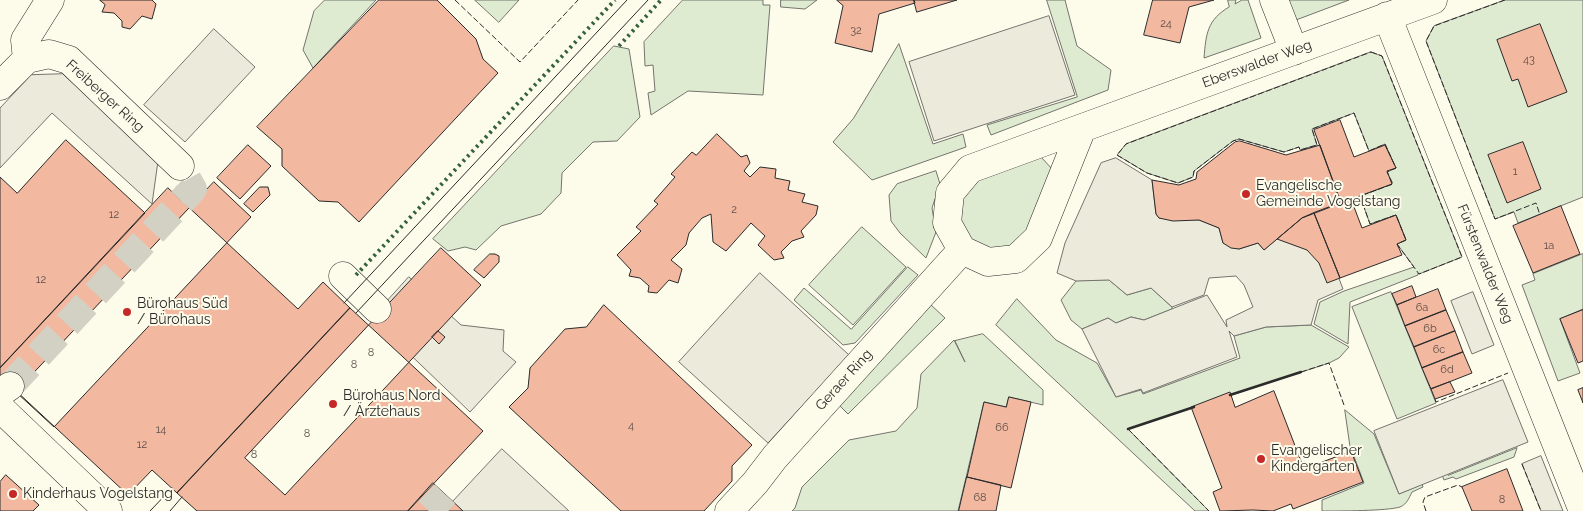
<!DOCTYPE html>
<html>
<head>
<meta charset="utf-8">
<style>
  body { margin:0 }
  canvas { display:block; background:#fdfbea }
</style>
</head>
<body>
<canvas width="1583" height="511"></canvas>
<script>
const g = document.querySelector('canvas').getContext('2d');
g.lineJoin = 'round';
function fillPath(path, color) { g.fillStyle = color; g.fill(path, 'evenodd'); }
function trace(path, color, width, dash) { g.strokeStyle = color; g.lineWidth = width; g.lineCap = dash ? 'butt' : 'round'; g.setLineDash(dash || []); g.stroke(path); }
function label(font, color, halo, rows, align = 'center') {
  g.font = font + ' Raleway,sans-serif'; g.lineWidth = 4; g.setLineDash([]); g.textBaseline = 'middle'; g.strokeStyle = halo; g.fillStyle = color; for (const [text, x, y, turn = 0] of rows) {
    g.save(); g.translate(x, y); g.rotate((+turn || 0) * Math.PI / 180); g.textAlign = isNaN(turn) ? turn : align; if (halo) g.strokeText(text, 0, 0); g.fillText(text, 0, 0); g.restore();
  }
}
const green = new Path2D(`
  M325,0H376L313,68L303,50L314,11Z
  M475,0H519L499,22Z
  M683,0H763V5H770L763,95L688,91L651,115L648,93L655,91L653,65L645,66L644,42Z
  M781,0H817L805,9L781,7Z
  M1047,0H1065L1077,46L1111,70L1108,90L991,135L987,125L1077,97Z
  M1228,0H1236L1235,4L1242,0H1248L1261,38L1204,58C1206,34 1207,20 1229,7Z
  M1289,0H1349L1296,20Z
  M1505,0H1583V197L1518,223L1514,212L1495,219L1426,41L1434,26Z
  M899,44L933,144L963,134L966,147L872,180L833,142L853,119Z
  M614,46L629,49L640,117L617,141L593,142L562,173L561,193L541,214L501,226L476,250L465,247L448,251L433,239Z
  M1371,52L1382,56L1462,257L1419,274L1418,273V275L1350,302L1348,344L1314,324L1320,302L1344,291L1414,267L1397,244L1406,240L1396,215L1370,224L1360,196L1392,184L1387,172L1396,168L1385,144L1369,151L1354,113L1312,129L1317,145L1300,150L1299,147L1284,152L1239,139L1233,141L1194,171L1193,177L1178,183L1147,173L1117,155L1126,144Z
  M1041,157L1053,170L1026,232L1012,247L992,250L971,242L958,225L960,199L977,181Z
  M936,171L940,184L932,208L936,232L926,258L900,233L891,221L889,195L897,184Z
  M862,227L906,267L853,325L809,285Z
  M1583,254V309L1560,319L1580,373L1558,381L1522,285L1535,280L1533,274Z
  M908,267L918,275L855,343L843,345L794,300L804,288L851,329Z
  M1109,280L1127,295L1151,288L1172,307V309L1144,320L1131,317L1116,323L1108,318L1082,329L1071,320L1061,300L1076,281Z
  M1391,292L1436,403L1397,419L1352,307Z
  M1017,299L1056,340L1097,363L1116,397L1141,390L1143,394L1240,358L1234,336L1266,327L1311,325L1349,347L1339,358L1329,363L1128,429L1209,511H1195L996,325Z
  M931,305L945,318L848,414L840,406Z
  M983,334L1043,390V405L1009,397L1006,407L984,402L958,511H792L795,508L802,487L849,440L896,431L917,408L921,374L954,340L965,362L955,341Z
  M1345,410L1374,434L1399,494L1418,486L1411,467L1416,466L1423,487L1412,492C1409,498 1407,504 1400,507C1387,511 1339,511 1322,511V500L1364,483L1350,446Z
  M1517,448L1514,457L1456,479L1453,477L1444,480L1436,459L1440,457L1448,475Z`);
fillPath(green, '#deebd1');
trace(green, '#74746e', 1);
const parking = new Path2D(`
  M1049,16L1075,95L934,141L909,62Z
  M214,29L255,67L185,142L144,105Z
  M63,74L158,161L152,204L52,113L0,168V108L31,75Z
  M1116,158L1152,180L1156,214L1159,218L1199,220L1219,228L1223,243L1239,249L1258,243L1264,250L1290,228L1314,213L1343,289L1318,300L1311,325L1266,327L1234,336L1229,331L1237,357L1143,393L1141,389L1116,397L1082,329L1108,318L1116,323L1131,317L1144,320L1207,295L1227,327L1226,320L1253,307L1244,285L1236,276L1209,278L1204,295L1172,307L1151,288L1127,295L1109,280L1076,281L1057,273L1065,243L1101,163Z
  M760,273L849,355L768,443L679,362Z
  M409,277L461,325L504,330L503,351L516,362L470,412L372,318Z
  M1473,292L1494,345L1472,354L1451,301Z
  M1503,380L1528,442L1399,494L1374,431Z
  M502,449L569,511H444Z
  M1541,456L1563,511H1541L1522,464Z`);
fillPath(parking, '#eceadb');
trace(parking, '#74746e', 1);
const building = new Path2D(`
  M100,0H152L156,4L152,19L142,16L130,29L122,27V21L114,13L102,12L105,5Z
  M379,0H437L476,39L483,59L498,73L359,222L338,202L319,201L282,166V149L257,127Z
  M837,0H914L915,3L879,14L872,52L835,43L843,6Z
  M914,0H957L917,12Z
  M1153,0H1214L1189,7L1180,43L1144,35Z
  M1540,24L1567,92L1528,107L1518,79L1512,81L1497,40Z
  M1340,120L1354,157L1385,145L1396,168L1387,171L1392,184L1341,203L1314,130Z
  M717,134L741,157L747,155L750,163L744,171L750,177L760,167L776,169L775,178L790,181L788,190L805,194L802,202L818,206L816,215L801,231L804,237L792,241L781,252L784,258L774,260L758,245L765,236L751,223L726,251L713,242L711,214L702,218L689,233L686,245L671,260L682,269L678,283L669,280L657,293L648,292L649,286L640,278L629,276L631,270L617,255L641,231L636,227L658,204L654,201L675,177L671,174L692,152L696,155Z
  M66,140L145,213L0,368V177L17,193Z
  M1240,141L1286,155L1320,145L1341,203L1302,218L1264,250L1258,243L1239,249L1231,248L1223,243L1219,228L1199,220L1173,221L1159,218L1156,214L1152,180L1179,185L1196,179L1197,172L1235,142Z
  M1523,142L1541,189L1507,203L1488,155Z
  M248,145L271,166L240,199L217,178Z
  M214,182L251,217L54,427L16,392Z
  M260,187H268L270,195L253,212L244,204Z
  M168,188L298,309L323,282L350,308L177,493L152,470L128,495L0,376V368Z
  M1351,199L1362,228L1396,215L1406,240L1397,244L1402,255L1340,278L1314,213Z
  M1561,206L1580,254L1533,273L1513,226Z
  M1314,213L1340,278L1327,283L1319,263L1307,250L1277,239L1302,218Z
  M441,248L481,285L285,495L245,458Z
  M490,254H495L499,256V262L484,278L474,270Z
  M1412,286L1416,297L1397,305L1392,294Z
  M1438,289L1446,310L1405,326L1397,305Z
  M604,305L752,445L732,466V481L704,511H621L509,407L528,388L530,368L565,329L586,327Z
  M350,308L483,431L408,511H197L177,493Z
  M1446,310L1455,331L1414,347L1405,326Z
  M1583,310V361L1578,363L1560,319Z
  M438,331L445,337L439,344L432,337Z
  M1455,331L1463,352L1422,368L1414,347Z
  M1463,352L1472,373L1431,389L1422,368Z
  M1450,382L1455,392L1435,399L1431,389Z
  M1583,388V403L1578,390Z
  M1274,391L1304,469L1351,451L1363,482L1293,509L1291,504L1273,511L1253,510L1220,511L1213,492L1222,488L1191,407L1230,392L1235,407Z
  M1009,397L1031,402L1011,488L967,477L984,402L1006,407Z
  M1507,469L1523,511H1472L1462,487Z
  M6,475L39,505L33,511H0V482Z
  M967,477L1001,485L996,511H959Z
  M433,483L445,494L463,511H408Z`);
fillPath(building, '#f2b8a0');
trace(building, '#2b2b2b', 1);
trace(new Path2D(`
  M10,386L193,189L180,166
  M429,511L445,494`), '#d3d1c4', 28, [28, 14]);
const minor = new Path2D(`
  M1274,0L1294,51
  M1387,16L1583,511
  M27,59L25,40L50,0
  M0,86L27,59L49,54L69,60L180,166
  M1082,128L1038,238L1016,259L988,262L962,250L947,223L950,193L970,169L1082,128L1433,0
  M343,276L377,309
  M0,393L10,386
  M0,408L108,511
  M729,511L755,483L775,457L962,250`);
trace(minor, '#2b2b2b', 29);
trace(minor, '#fdfbea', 28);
trace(new Path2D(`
  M344,303L627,0
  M356,313L648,0
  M150,511L172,488
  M170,511L182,497`), '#2b2b2b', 1);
trace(new Path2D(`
  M619,46L661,0
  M356,275L615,0`), '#34623c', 4, [2.5, 4]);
trace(new Path2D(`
  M455,0L520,62L578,0
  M1505,0L1434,26L1426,41L1495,219L1536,203L1540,215
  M1371,52L1382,56L1462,257L1419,274L1397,244L1406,240L1396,215L1370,224L1360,196L1393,184L1387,172L1396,168L1385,144L1369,151L1354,113L1312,129L1317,145L1300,150L1299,147L1284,152L1239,139L1233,141L1194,171L1193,177L1178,183L1147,173L1117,155L1126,144Z
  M1301,372L1329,363L1344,405H1342
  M1435,399L1436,402L1508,373
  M1128,429L1209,511
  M1522,464L1541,511
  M1426,511L1423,502L1425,497L1458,485L1462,487`), '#2b2b2b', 1, [6, 2.5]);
trace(new Path2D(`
  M1230,395L1301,372
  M1128,429L1194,407`), '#2b2b2b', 2.5);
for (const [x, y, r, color] of [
  [1246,194,5,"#c62828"],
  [127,312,5,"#c62828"],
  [333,404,5,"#c62828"],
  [1261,459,5,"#c62828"],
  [13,494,5,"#c62828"]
]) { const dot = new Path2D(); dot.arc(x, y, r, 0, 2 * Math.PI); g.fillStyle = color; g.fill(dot); trace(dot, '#fdfbea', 2); }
label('11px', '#5d4e48', null, [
  ["24",1166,24],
  ["32",856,31],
  ["43",1529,60],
  ["1",1515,172],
  ["2",734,210],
  ["12",114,215],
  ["1a",1549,246],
  ["12",41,280],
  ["6a",1422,308],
  ["6b",1430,329],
  ["6c",1439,350],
  ["8",371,353],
  ["8",354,365],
  ["6d",1447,370],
  ["4",631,426],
  ["66",1002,428],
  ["14",161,430],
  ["8",307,434],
  ["12",142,445],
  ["8",254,455],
  ["68",980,498],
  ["8",1502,500]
]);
label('14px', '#2b2b2b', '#fdfbea', [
  ["Eberswalder Weg",1257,64,-20],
  ["Freiberger Ring",105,96,42],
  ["Fürstenwalder Weg",1485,264,68],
  ["Geraer Ring",844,380,-48]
]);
label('14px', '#2b2b2b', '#fdfbea', [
  ["Evangelische",1256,186],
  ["Gemeinde Vogelstang",1256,202],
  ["Bürohaus Süd",137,304],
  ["/ Bürohaus",137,320],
  ["Bürohaus Nord",343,396],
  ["/ Ärztehaus",343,412],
  ["Evangelischer",1271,451],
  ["Kindergarten",1271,467],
  ["Kinderhaus Vogelstang",23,494]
], 'left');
</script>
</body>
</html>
